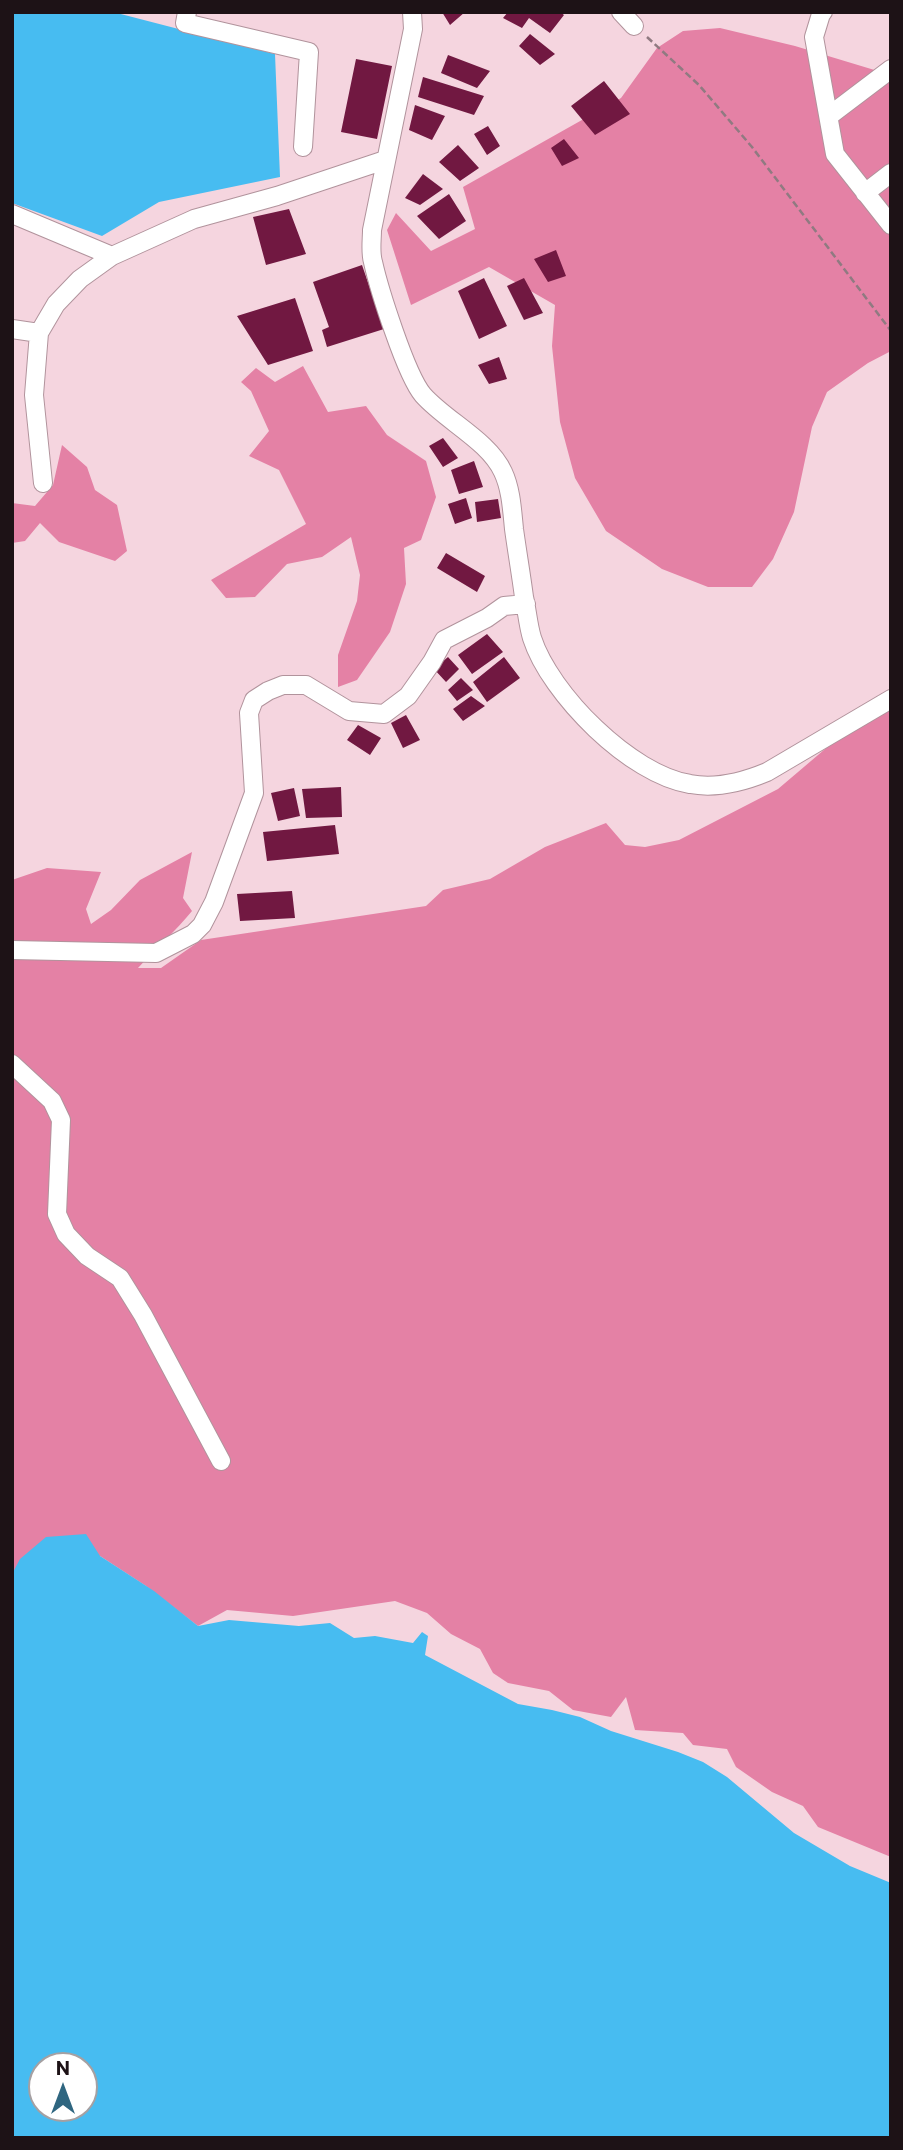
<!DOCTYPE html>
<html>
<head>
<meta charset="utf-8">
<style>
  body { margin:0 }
  #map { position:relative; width:903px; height:2150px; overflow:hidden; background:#f5d5df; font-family:Commissioner,sans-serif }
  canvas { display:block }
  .frame { position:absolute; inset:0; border:14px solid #1d1216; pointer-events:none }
  .north { position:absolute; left:28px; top:2052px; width:70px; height:70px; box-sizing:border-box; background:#fff; border:2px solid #a5a0a2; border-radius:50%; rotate:0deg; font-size:19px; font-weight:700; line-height:28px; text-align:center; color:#1d1216 }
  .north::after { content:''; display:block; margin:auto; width:24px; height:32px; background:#2f6680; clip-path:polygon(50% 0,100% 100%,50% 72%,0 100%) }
</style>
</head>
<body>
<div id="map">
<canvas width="903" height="2150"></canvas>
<div class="frame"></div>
<div class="north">N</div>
</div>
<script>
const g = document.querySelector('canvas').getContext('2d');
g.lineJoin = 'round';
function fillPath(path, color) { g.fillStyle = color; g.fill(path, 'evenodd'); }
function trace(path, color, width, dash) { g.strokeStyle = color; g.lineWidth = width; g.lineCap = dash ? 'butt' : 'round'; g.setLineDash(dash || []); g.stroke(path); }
fillPath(new Path2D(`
  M720,28L795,46L891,75V351L868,363L827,392L812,427L794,512L773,559L752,587H708L662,569L606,531L575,478L560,422L552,346L555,305L489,267L411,305L387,230L396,213L431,251L475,229L463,187L621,98L657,48L683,31Z
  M303,366L328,412L366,406L387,435L426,461L436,497L421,540L404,548L406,584L390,632L357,680L338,687V655L357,601L360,575L351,537L322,557L287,564L255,597L226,598L211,580L306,524L279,470L249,456L269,431L251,391L241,382L256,368L275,382Z
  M62,445L87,467L95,490L117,505L127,551L115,561L59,542L40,523L25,541L12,543V503L35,506L53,485Z
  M891,693V1857L818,1827L803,1806L772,1792L736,1767L727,1749L693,1745L683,1733L635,1730L626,1697L611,1717L573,1710L549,1691L508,1683L493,1673L480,1649L451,1634L427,1613L395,1601L293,1616L227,1610L198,1626L146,1586L100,1556L12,1574V880L47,868L101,872L86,909L91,924L111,910L140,880L192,852L183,898L192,911C176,931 156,948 138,968H161L201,940L426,906L443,890L490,879L545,847L606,823L625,845L645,847L679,840L778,789Z`), '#e481a5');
fillPath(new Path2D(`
  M12,12H113L275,54L280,177L159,202L102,236L12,203Z
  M86,1534L100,1556L154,1591L198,1626L229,1620L299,1626L330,1623L354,1638L375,1636L413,1643L422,1632L428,1636L425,1655L518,1704L552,1710L580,1717L611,1731L678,1752L703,1762L727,1777L794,1833L850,1866L891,1883V2138H12V1574L20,1559L46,1537ZM42,2066H84V2108H42Z`), '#47bcf1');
fillPath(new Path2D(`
  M442,12H465L450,25Z
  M508,12H560L564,15L550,33L529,18L522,28L503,18Z
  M530,34L555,54L540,65L519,46Z
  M448,55L490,71L477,88L441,73Z
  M356,59L392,66L377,139L341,132Z
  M423,77L484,96L474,115L418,97Z
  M604,81L630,114L595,135L571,106Z
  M415,105L445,116L432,140L409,130Z
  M488,126L500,146L487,155L474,134Z
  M564,139L579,158L562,166L551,148Z
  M458,145L479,168L460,181L439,162Z
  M423,174L443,189L420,205L405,198Z
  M449,194L466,221L439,239L417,216Z
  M289,209L306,254L266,265L253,217Z
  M556,250L566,276L548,282L534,259Z
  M362,265L384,329L327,347L322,330L329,327L313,282Z
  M484,278L507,326L479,339L458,291Z
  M524,278L543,313L524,320L507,286Z
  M295,298L313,351L268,365L237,316Z
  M499,357L507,379L489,384L478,365Z
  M443,438L458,458L443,467L429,446Z
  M474,461L483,487L459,494L451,470Z
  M466,498L472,518L455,524L448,504Z
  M498,499L501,518L477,522L475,502Z
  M446,553L485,576L477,592L437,568Z
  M487,634L503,652L472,674L458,655Z
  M448,657L459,669L446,682L434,669Z
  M504,657L520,678L487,702L473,682Z
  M461,678L473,690L457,701L448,690Z
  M471,696L485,706L463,721L453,709Z
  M406,715L420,740L403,748L391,723Z
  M358,725L381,738L370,755L347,740Z
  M341,787L342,817L306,818L302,789Z
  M294,788L300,816L278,821L271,793Z
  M335,825L339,854L267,861L263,832Z
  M292,891L295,918L240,921L237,894Z`), '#711841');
const minor = new Path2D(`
  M187,12L185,23L309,52L303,147
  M412,12L413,29L372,230C372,240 370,252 373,262C379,289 406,375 423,395C446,421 489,441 503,472C511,489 512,509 514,529C517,551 521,574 524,597C527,610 528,625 532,638C550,694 631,775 690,784C716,789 743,782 767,772L891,699
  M621,12L634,26
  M823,12L821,14L814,37L835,154L891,225
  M829,116L891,69
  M865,193L891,173
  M12,214L112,256
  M12,329L39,333
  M43,483L34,395L39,333L56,304L80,279L112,256L194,219L277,196L385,160
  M12,950L156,953L193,934L202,925L214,902L254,793L249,713L254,700L268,691L283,685H306L349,711L384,714L408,696L432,662L444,640L487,618L504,606L526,604
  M12,1064L52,1101L61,1120L57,1214L66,1234L87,1256L120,1278L143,1315L221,1461`);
trace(minor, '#b1939c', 20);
trace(new Path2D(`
  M647,37L699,85L752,147L891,331`), '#907a81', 2.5, [7, 3.5]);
trace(minor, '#fff', 18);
</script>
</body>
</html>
